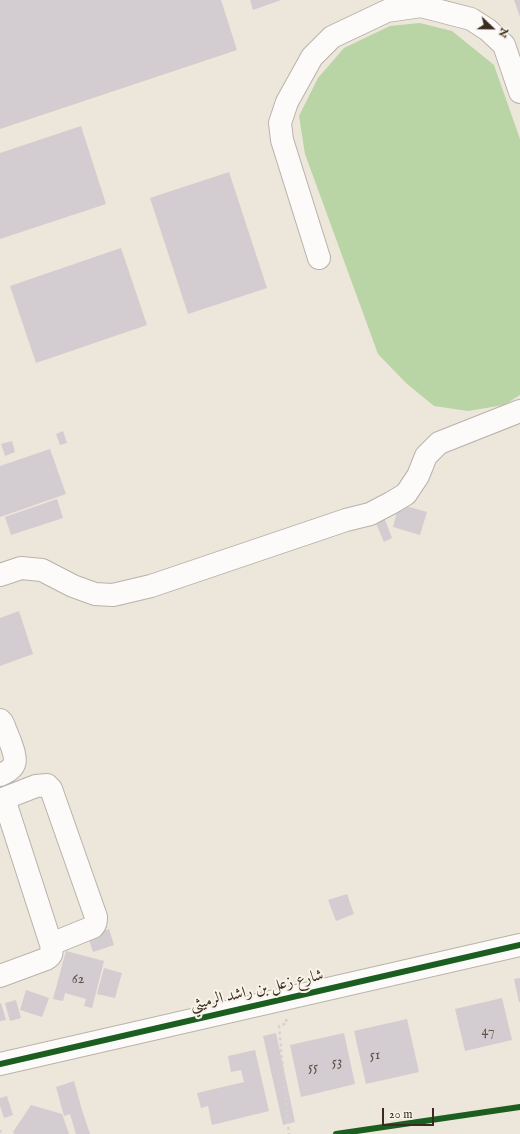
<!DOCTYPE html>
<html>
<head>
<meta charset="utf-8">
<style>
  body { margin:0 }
  #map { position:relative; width:520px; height:1134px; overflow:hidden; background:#ede6db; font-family:"IM FELL English",serif }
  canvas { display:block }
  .north { position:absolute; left:472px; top:8px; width:40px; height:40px; -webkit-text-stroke:3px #f7f3e8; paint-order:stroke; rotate:112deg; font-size:11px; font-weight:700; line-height:16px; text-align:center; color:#3b2a1e }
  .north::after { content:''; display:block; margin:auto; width:14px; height:18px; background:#3b2a1e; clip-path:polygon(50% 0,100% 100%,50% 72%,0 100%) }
  .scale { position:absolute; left:382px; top:1108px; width:52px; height:18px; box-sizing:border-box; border:2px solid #3b2a1e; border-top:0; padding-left:5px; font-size:12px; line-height:14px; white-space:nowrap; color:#3b2a1e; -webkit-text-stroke:3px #f7f3e8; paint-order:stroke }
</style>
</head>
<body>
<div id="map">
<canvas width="520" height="1134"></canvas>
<div class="north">N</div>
<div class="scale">20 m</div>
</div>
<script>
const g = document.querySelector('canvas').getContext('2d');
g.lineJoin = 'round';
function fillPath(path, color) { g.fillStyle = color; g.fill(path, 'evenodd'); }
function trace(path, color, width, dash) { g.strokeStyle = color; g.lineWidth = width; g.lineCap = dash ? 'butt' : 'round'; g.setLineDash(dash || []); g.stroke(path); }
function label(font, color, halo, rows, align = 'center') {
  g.font = font + ' "IM FELL English",Amiri,serif'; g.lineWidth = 4; g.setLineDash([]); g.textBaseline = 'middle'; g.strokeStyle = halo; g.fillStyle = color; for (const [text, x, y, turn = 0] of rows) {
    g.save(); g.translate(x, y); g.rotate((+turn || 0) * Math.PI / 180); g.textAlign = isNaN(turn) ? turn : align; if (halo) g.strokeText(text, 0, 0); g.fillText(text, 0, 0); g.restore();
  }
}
fillPath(new Path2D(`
  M420,23L452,31L494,65L520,139V395L504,405L468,411L434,406L406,383L378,354L305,154L299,116L318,78L344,48L390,26Z`), '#b9d4a5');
fillPath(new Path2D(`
  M0,0H221L237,50L0,129Z
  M250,0H281L253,10Z
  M514,0H520V17Z
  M81,126L106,204L0,239V153Z
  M229,172L267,288L188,314L150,198Z
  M121,248L147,325L36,363L10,286Z
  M63,431L67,443L60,445L56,434Z
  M12,441L15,452L5,456L1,444Z
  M50,449L66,494L0,517V466Z
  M57,499L63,518L11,535L5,517Z
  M399,504L427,512L420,535L393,527Z
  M382,512L392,538L384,542L373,516Z
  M19,611L33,654L0,666V618Z
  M347,894L354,914L336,921L328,900Z
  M109,929L114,945L93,952L88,937Z
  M66,951L104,961L92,1008L84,1006L86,999L65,993L63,1001L53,999Z
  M104,968L122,973L115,998L97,994Z
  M520,978V1002H519L514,979Z
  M26,990L49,998L42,1017L20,1010Z
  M502,998L512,1040L465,1051L455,1009Z
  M16,1000L21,1018L10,1021L5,1003Z
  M1,1003L6,1020L0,1021V1004Z
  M407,1019L419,1072L366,1084L354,1031Z
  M276,1033L295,1122L283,1125L263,1036Z
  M344,1033L355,1084L301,1097L290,1045Z
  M255,1050L269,1111L212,1125L208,1106L201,1108L197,1093L244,1082L241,1070L231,1072L228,1056Z
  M74,1081L82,1110L90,1134H76L70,1114L64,1116L56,1087Z
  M7,1096L13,1115L4,1118L0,1106V1098Z
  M31,1105L62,1114L69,1134H14L13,1132Z`), '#d3ccd0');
const minor = new Path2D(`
  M319,258L282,140L280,123L287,102L312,57L332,37L387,11L421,6L471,19L488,30L504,45L520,92
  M0,575L21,568L42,570L73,586L95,594L113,595L151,586L346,520L370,514L391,503L406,494L418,476L426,456L439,443L520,411
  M0,720L2,722L4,726C6,732 9,738 11,744C17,760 18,768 0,775
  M0,800L36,786L47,785L51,789L96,917C96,921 96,924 93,927L51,944
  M0,976L46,959C53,955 52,952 51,944L4,799
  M0,1064L520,945`);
trace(minor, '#b9b2aa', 24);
trace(new Path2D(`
  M286,1019L287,1023L279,1026L289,1134
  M0,1130L1,1134`), '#d6d3cf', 2.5, [3, 3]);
trace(minor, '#fcfbfa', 22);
trace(new Path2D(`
  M0,1064L520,945
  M336,1134L520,1107`), '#1b5e20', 6);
label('14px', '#61524a', null, [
  ["62",78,980],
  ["47",488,1032],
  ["51",375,1056],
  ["53",337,1063],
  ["55",313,1068]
]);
label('16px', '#3b2a1e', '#f7f3e8', [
  ["شارع زعل بن راشد الرميثي",257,991,-13]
]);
</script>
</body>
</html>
